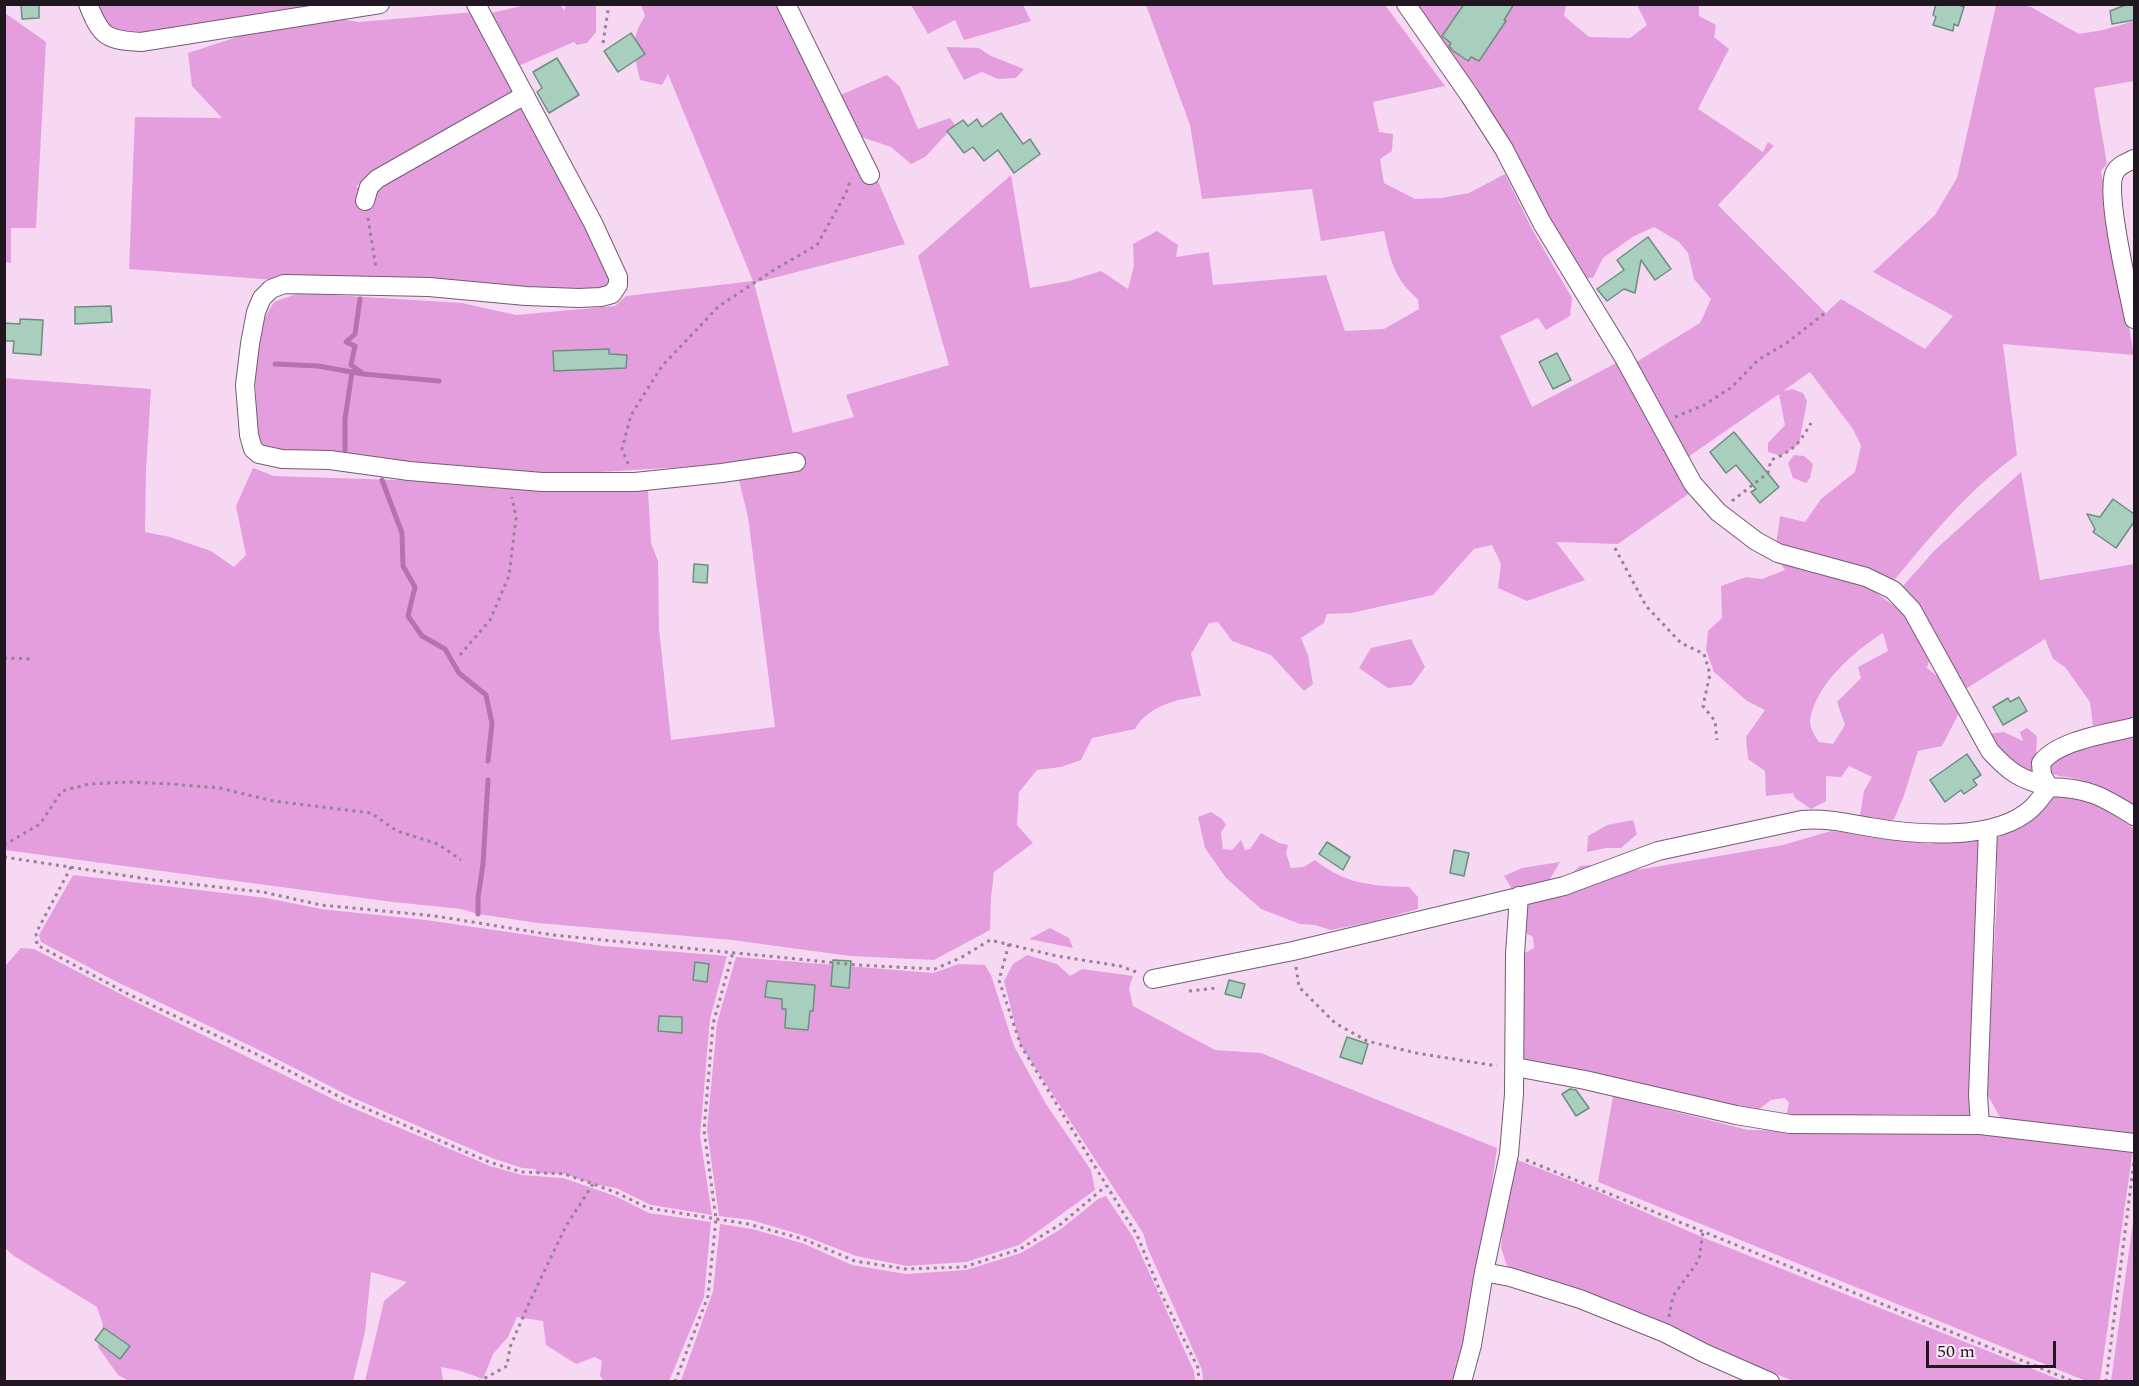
<!DOCTYPE html>
<html>
<head>
<meta charset="utf-8">
<style>
  body { margin:0 }
  #map { position:relative; width:2139px; height:1386px; overflow:hidden; background:#f7d8f3; font-family:Spectral,serif }
  canvas { display:block }
  .frame { position:absolute; inset:0; border:6px solid #211720; pointer-events:none }
  .scale { position:absolute; left:1926px; top:1341px; width:130px; height:27px; box-sizing:border-box; border:3px solid #211720; border-top:0; padding-left:8px; font-size:18px; line-height:21px; white-space:nowrap; color:#211720; -webkit-text-stroke:4px #fceafa; paint-order:stroke }
</style>
</head>
<body>
<div id="map">
<canvas width="2139" height="1386"></canvas>
<div class="frame"></div>
<div class="scale">50 m</div>
</div>
<script>
const g = document.querySelector('canvas').getContext('2d');
g.lineJoin = 'round';
function fillPath(path, color) { g.fillStyle = color; g.fill(path, 'evenodd'); }
function trace(path, color, width, dash) { g.strokeStyle = color; g.lineWidth = width; g.lineCap = dash ? 'butt' : 'round'; g.setLineDash(dash || []); g.stroke(path); }
fillPath(new Path2D(`
  M302,4L304,8L155,46L106,29L95,5Z
  M780,4L867,183L877,179L905,244L754,283L793,433L854,417L846,395L949,365L918,256L1011,175L1030,288L1069,281L1101,271L1128,289L1134,266L1133,244L1157,231L1178,245L1176,257L1209,252L1213,285L1326,275L1345,331L1384,329L1419,309L1418,299C1395,280 1390,260 1384,231L1321,241L1312,189L1202,199L1190,125L1146,5H1385L1445,86L1373,102L1379,132L1393,134L1392,151L1380,159L1384,183L1415,199L1441,198L1469,193L1505,174L1532,229L1572,298L1570,316L1546,330L1538,318L1500,336L1532,407L1620,361L1694,490L1618,544L1556,542L1585,580L1527,601L1498,588L1501,564L1492,545L1474,549L1433,595L1351,613L1327,614L1324,623L1301,638L1308,655L1313,684L1304,691L1271,655L1232,641L1218,622L1209,623L1191,654L1201,696C1177,699 1148,706 1135,729L1092,738L1081,760L1061,767L1037,770L1019,792L1017,825L1033,843L994,872L991,898L990,930L934,960L850,956L732,940L538,923L478,914L461,909L393,902L5,850L4,378L151,389L146,470L145,532L170,537L211,551L234,567L246,555L236,506L253,468L274,476L456,482L486,487L542,490H648L651,543L658,561L659,629L671,740L775,727L748,517L735,464L565,474L491,471L272,452L258,440L255,375L258,329L274,302L299,293L462,303L516,315L615,306L626,296L753,281L668,74L662,85L640,80C634,52 629,41 645,16L641,5Z
  M526,5H561L564,11L566,5H596V32L587,43L577,45L574,42L516,67L491,13Z
  M911,5H1023L1031,21L964,40L955,20L928,34Z
  M1403,5H1566L1564,16L1589,37L1630,38L1647,25L1637,5H1699V16L1716,25L1714,37L1729,49L1698,109L1763,152L1768,142L1774,146L1718,205L1826,313L1841,299L1925,349L1953,316L1873,272L1935,215L1957,178L1996,5H2021L2031,7L2079,34L2103,30L2134,21V81L2094,88L2107,164L2101,171L2134,355L2003,344L2017,455C1968,490 1930,537 1892,583L1810,571L1865,585L1900,610L1931,654L1927,668L1940,678L1960,711L1942,746L1918,751L1903,798L1894,819L1878,824L1860,815L1864,791L1872,777L1849,766L1841,777L1826,776V801L1811,809L1795,798L1793,793L1766,796L1765,771L1748,759L1746,737L1765,710L1747,701L1714,672L1706,650L1708,631L1722,618L1721,586L1746,577L1762,579L1785,570C1771,549 1778,539 1780,516L1805,522L1821,499L1855,472L1861,446L1853,429L1810,372L1783,391L1792,389L1803,393L1807,401L1799,444L1781,456L1768,452V443L1785,425L1779,394L1685,459L1633,364L1700,323L1711,299L1694,279L1688,253L1679,242L1654,227L1634,236L1603,258L1593,278H1582ZM1883,633L1888,651L1858,667L1861,678L1837,702L1845,725L1833,744L1819,742C1815,736 1810,729 1810,721C1815,685 1854,651 1883,633Z
  M474,12L517,93L355,187H378L514,103L526,110L616,282L606,294L275,280L129,269L135,117L222,118L192,86L188,53L308,14L359,22Z
  M5,13L46,42L36,228H11V263L4,262Z
  M946,47L979,48L991,56L1024,69L1016,78L998,79L982,72L964,80Z
  M887,75L900,87L918,129L950,118L955,125L925,157L911,164L891,147L850,133L838,96Z
  M1794,455L1804,456L1813,464L1810,478L1806,483L1793,478L1788,463Z
  M2021,472L2040,580L2134,564V722L2094,734L2090,702L2065,667L2053,659L2045,639L1964,690C1949,652 1926,619 1902,587L1935,550Z
  M1411,639L1425,667L1412,685L1388,688L1359,668L1371,648Z
  M2027,728L2037,736L2036,758L2032,776L2017,770L1986,734L2004,732L2023,741L2020,732Z
  M2134,733V807C2115,796 2094,782 2072,778C2063,776 2057,777 2049,772V766L2062,754Z
  M2057,794L2082,796L2134,828V1136L2002,1121L1986,1092L1997,895V838L2029,822Z
  M1211,812L1222,819L1226,825L1221,832L1223,849L1232,850L1241,840L1245,850L1250,849L1261,833L1279,843L1288,845L1286,853L1291,868L1304,867L1315,860C1345,884 1372,886 1409,887L1418,897V909L1375,921L1331,930L1315,925L1300,924L1261,909L1226,878L1205,848L1198,817Z
  M1633,820L1637,834L1621,848H1606L1587,852L1588,836L1607,825Z
  M1831,831L1901,838L1929,844L1979,836L1972,1115L1878,1114L1852,1117L1786,1118L1789,1102L1784,1098L1771,1100L1752,1115L1517,1058L1521,955L1534,948L1533,937L1520,930L1529,904L1546,897L1580,866L1602,864L1637,870L1783,845Z
  M1560,862L1549,881L1512,889L1504,876L1522,868Z
  M73,875L266,898L321,909L426,920L603,946L727,956L710,1019L700,1136L712,1215L651,1205L616,1188L593,1184L565,1174L535,1173L536,1169L522,1168L492,1158L351,1097L259,1050L113,980L41,942L39,935Z
  M1050,928L1069,938L1073,948L1029,939Z
  M21,948L34,949L134,1001L341,1103L490,1166L522,1175L563,1178L615,1196L649,1213L711,1222L704,1297L669,1381H604L600,1376L602,1361L595,1357L576,1364L546,1345L543,1321L517,1317L508,1337L493,1354L483,1379L461,1371L441,1367L443,1381H365L384,1301L407,1282L371,1272L365,1332L353,1381H129L118,1375L98,1347L103,1325L97,1307L14,1256L5,1248V966Z
  M1027,955L1057,964L1070,976L1082,969L1133,976L1129,988L1133,1006L1215,1050L1261,1053L1497,1148L1480,1270L1457,1381H1203L1202,1370L1148,1249L1143,1233L1020,1044L1004,981L1013,964Z
  M736,957L933,973L959,964L985,965L991,975L1014,1046L1046,1104L1091,1170L1095,1190L1019,1245L966,1262L907,1266L856,1256L802,1235L751,1220L719,1216L707,1130L717,1023Z
  M1613,1096L1748,1130L1993,1134L2133,1149L2100,1381H2086L1598,1182Z
  M1510,1157L1594,1190L1702,1237L2063,1381H1794L1728,1356L1649,1319L1507,1266L1501,1247Z
  M1106,1196L1133,1237L1194,1371L1195,1381H681L713,1291L720,1224L752,1229L802,1243L852,1265L906,1274L966,1270L1021,1253L1061,1229L1098,1199Z
  M2133,1222L2134,1374L2132,1381H2111Z`), '#e49ede');
trace(new Path2D(`
  M360,299L355,334L346,342L355,346L351,365L361,372
  M275,364L318,366L363,374L439,381
  M345,450V419L352,372
  M382,480L402,533L403,566L415,587L408,616L422,636L445,649L459,673L486,695L492,723L488,761
  M478,914V898L483,864L488,780`), '#b671b1', 5);
const building = new Path2D(`
  M21,4H39V18L22,19Z
  M1464,4H1514L1504,20L1506,21L1479,61L1471,57L1468,61L1452,50L1449,46L1451,43L1442,36Z
  M1936,4H1957L1964,7L1958,26L1954,24L1953,31L1933,25L1936,17L1933,15Z
  M2128,4H2134V20L2112,24L2110,11Z
  M631,33L645,54L618,72L604,51Z
  M557,58L579,95L549,113L537,92L542,88L533,72Z
  M1001,113L1023,144L1030,139L1040,154L1014,173L998,150L984,161L973,147L964,153L947,131L963,120L968,126L977,119L982,127Z
  M1648,237L1671,269L1655,280L1641,260L1635,293L1624,289L1607,301L1597,289L1624,270L1617,260Z
  M111,306L112,322L75,324V307Z
  M20,319L43,320L41,355L13,353L14,341H4V323L20,324Z
  M609,349V354L627,355L626,368L554,371L553,351Z
  M1557,353L1571,380L1553,389L1539,362Z
  M1734,432L1779,487L1760,503L1751,492L1756,489L1736,465L1726,473L1710,452Z
  M2113,499L2134,514V522L2116,548L2093,532L2095,529L2087,514L2100,517Z
  M694,564L708,565L707,583L693,582Z
  M2019,697L2027,711L2003,725L1993,707L2008,698L2010,702Z
  M1967,754L1981,775L1973,780L1977,785L1964,794L1961,790L1945,802L1930,780Z
  M1327,842L1350,857L1343,870L1319,854Z
  M1454,850L1469,853L1464,876L1450,873Z
  M833,960L851,961L849,988L831,986Z
  M695,962L709,964L707,982L693,980Z
  M1229,980L1245,984L1241,998L1225,994Z
  M767,981L815,985L813,1011H810L808,1030L785,1028L786,1009H782V999L765,997Z
  M659,1016L682,1017V1033L658,1031Z
  M1347,1037L1368,1044L1362,1064L1340,1057Z
  M1570,1089L1576,1090L1589,1108L1576,1116L1562,1094Z
  M104,1328L130,1346L120,1359L95,1340Z`);
fillPath(building, '#a8cfbd');
trace(building, '#6a8f7f', 1.5);
const minor = new Path2D(`
  M88,4C101,37 106,40 141,42L380,4
  M476,4L593,223L618,277V285L612,294L601,297L579,298L526,296L429,287L284,284L271,289L262,298L256,312L250,344L245,385L249,435L253,449L259,454L282,459L330,460L409,471L542,482H635L722,473L796,462
  M786,4L870,175
  M1406,4L1470,96L1504,149L1542,223L1623,356L1693,484L1718,512L1756,541L1778,553L1866,577L1893,590L1912,610L1990,751C2010,773 2020,779 2049,787
  M2134,159C2128,162 2119,165 2115,172C2104,191 2129,293 2134,319
  M365,201L369,187L377,179L525,95
  M2049,787L2042,775L2041,763C2058,740 2107,734 2134,727
  M1153,979L1293,951L1564,886L1658,851L1802,820C1828,818 1845,823 1870,827C1915,835 1996,842 2032,808C2038,802 2044,794 2049,787C2088,788 2102,796 2134,816
  M1515,1067L1585,1080L1736,1115L1790,1124L1980,1125L2134,1143
  M1980,1125L1978,1095L1988,829
  M1484,1272L1510,1277L1580,1299L1665,1333L1704,1353L1770,1382
  M1462,1382L1472,1345L1484,1272L1509,1154L1514,1094L1515,954L1519,896`);
trace(minor, '#755b73', 20);
trace(new Path2D(`
  M603,43L609,4
  M368,218L376,268
  M1675,417L1704,405L1732,387L1758,360L1788,342L1825,313
  M628,464L622,449L631,415L662,366L719,306L777,268L817,245L846,193L851,178
  M1732,501L1768,473L1771,460C1793,451 1799,444 1811,423
  M1615,548L1646,606L1681,643L1704,654L1710,674L1703,706L1715,721L1717,740
  M460,655L490,620L509,576L516,518L512,497
  M4,658L33,659
  M4,845L40,824L62,791L89,784L129,782L171,784L220,788L273,801L371,813L397,831L438,844L461,860
  M4,857L154,880L263,892L321,905L435,916L553,935L858,965L935,969L962,957L990,940L1057,956L1120,966L1139,973
  M71,867L36,933L37,945L128,994L256,1054L342,1098L489,1162L522,1172L565,1174L615,1192L648,1208L748,1224L803,1239L855,1261L906,1269L964,1267L1020,1249L1061,1224L1106,1186
  M1009,944L999,980L1021,1046L1137,1235L1160,1291L1198,1368L1199,1382
  M1296,967L1299,987L1335,1023L1367,1041L1416,1053L1497,1066
  M1189,991L1217,988
  M1526,1160L2075,1382
  M1669,1317L1673,1296L1699,1260L1703,1232
  M478,1382L507,1366L510,1347L530,1301L566,1226L593,1184
  M675,1382L708,1296L716,1219L704,1130L713,1024L733,952
  M2106,1382L2134,1161`), '#978194', 3, [3, 4.5]);
trace(minor, '#fff', 18);
</script>
</body>
</html>
